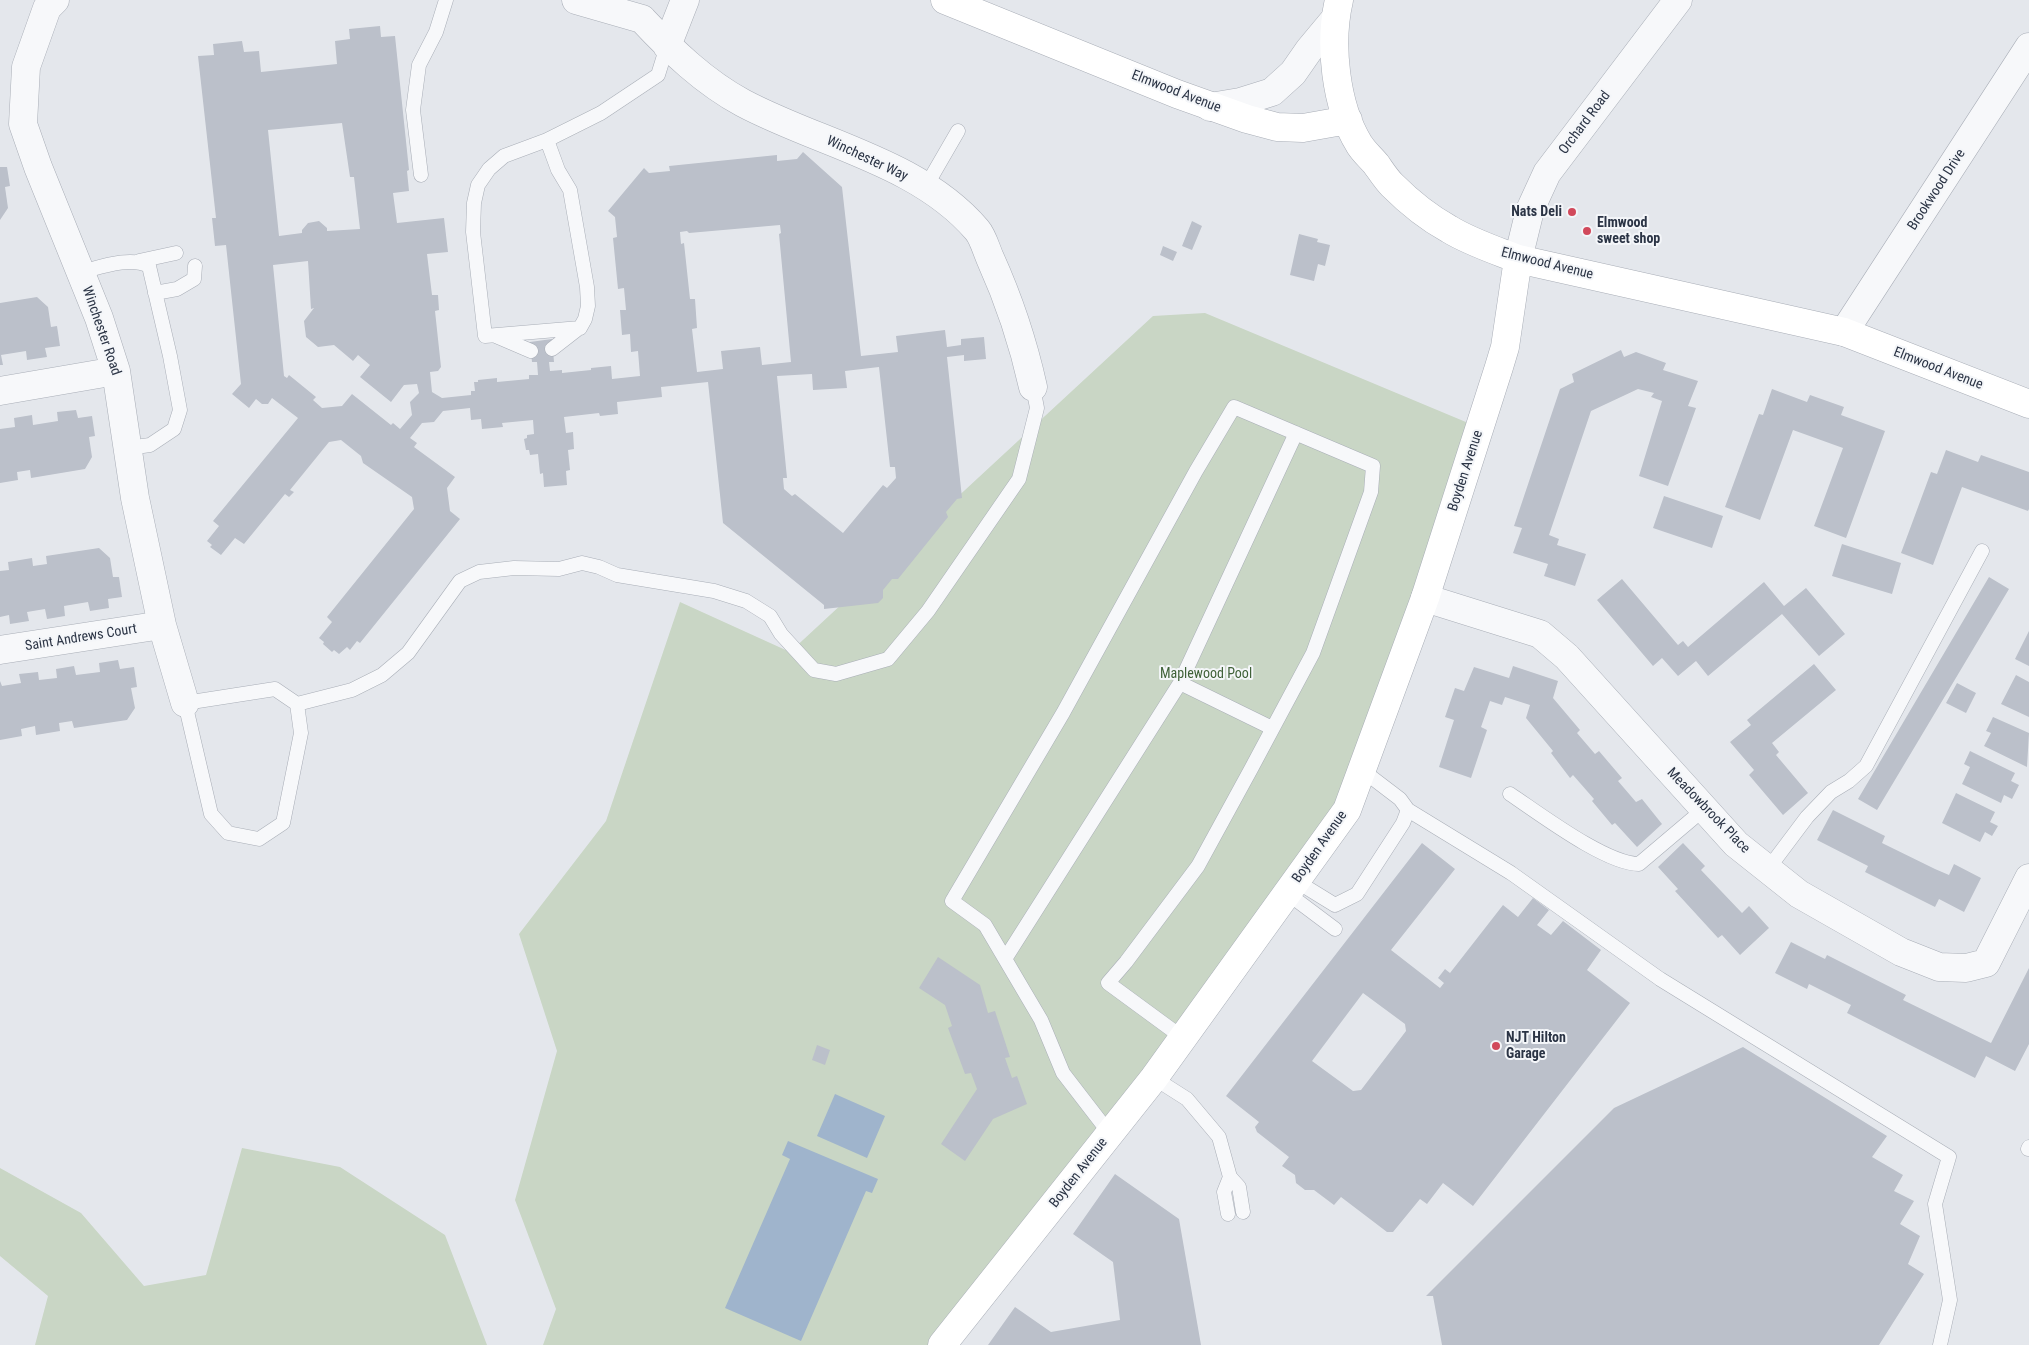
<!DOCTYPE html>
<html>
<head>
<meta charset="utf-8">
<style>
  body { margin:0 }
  canvas { display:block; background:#e4e7ec }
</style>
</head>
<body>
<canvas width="2029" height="1345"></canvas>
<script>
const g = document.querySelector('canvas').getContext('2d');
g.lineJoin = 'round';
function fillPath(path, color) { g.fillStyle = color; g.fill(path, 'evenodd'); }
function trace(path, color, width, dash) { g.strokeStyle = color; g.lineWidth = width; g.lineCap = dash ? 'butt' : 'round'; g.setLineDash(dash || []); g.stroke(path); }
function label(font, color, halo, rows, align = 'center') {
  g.font = font + ' "Roboto Condensed",sans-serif'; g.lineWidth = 4; g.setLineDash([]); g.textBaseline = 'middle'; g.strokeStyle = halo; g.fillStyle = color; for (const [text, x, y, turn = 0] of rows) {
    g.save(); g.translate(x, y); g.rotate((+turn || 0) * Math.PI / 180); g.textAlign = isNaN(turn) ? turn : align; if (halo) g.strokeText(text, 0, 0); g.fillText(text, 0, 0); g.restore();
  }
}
fillPath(new Path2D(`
  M1205,313L1485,430L1370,755L1138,1085L938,1345H543L556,1309L515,1200L557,1051L519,934L606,821L680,602L790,652L1153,316Z
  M242,1148L340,1167L445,1235L487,1345H35L48,1296L0,1256V1168L81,1213L144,1286L206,1275Z`), '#c9d6c5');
fillPath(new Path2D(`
  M835,1094L885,1116L867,1158L817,1136Z
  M788,1141L878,1179L872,1193L866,1191L801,1341L725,1308L790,1159L782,1155Z`), '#9fb4cc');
fillPath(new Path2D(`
  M380,26L381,37L395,36L409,170L407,171L409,191L393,193L397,223L444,218L448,252L427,254L432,295H438L439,310L435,311L441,367L438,371L430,372L432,392L442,398L471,395V391H475L474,382H478V380L497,378V382L529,379V375H538L537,362H532L530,342L552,339L554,362H549L550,371L562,370V373L591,370V368L611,366L612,379L640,376L638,351L631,352L630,334L622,335L620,310H626L624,288L618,289L613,238L617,237L615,217L608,211L644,168L649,173L670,171L669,166L777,155V161L797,159L803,152L842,187L861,356L898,352L896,336L945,330L947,347L961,345V339L984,337L986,359L964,361V355L947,357L962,498L957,499L946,512L948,517L898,579H892L883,590V598L878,603L824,609V605L723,523L708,382L661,387L662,397L617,402L618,414L600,416L599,413L564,417L566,433L573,432L574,449L568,450L570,470L566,471L567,485L544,487L543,473L540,474L538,454L530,455L529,450H526L524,439L527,438V435L534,434L533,420L502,423L503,427L482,429L481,419L471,420L470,408L443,411L434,422L422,423L410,438L417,443L414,447L455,477L447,488L450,511L460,519L360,643L357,641L350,650L347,647L339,654L334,650L332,652L323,644L324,642L319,638L332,622L327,617L414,509L412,497L363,463L361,456L341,440L329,442L290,490L294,492L289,497L285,494L244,544L235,538L221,555L210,547L212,545L207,541L219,526L213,521L298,418L272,398L268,404H262L256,399L249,408L232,394L241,384L226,245L215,246L212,218H216L198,56L214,55L213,44L242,41L244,52L259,51L261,72L337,64L335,41L350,39L349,29ZM342,123L350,177H354L360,229L327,231V228L319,221L308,223L302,230V233L279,236L268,130ZM780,225L781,233L779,234L791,362L762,365L760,347L721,351L723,369L697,372L692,329L697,328L695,299H690L684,243L681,244L680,232L687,231L689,233ZM308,261L311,309L314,308L304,321L306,337L318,347L334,345L353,361L358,355L370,365L360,377L391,402L404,385L417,384L419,393L410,402L412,415L400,429L393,423L391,425L352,394L342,406L322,408L313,400L316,397L289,375L287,378L284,376L273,265ZM879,367L890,467H895L896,478L887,488L883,485L843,533L795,494L792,496L784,489L783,478H787L777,376L812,374L813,390L847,388L845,371Z
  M0,167H7L10,186L5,187L8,208L0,220Z
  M1192,221L1202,226L1192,250L1182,246Z
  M1299,234L1318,239L1317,242L1330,245L1325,266L1318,264L1314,281L1290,275Z
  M1163,246L1177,252L1173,261L1160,255Z
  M37,297L48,307L51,327L57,326L60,346L45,348L47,357L27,360L26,351L1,355L3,365H0V303Z
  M1621,350L1624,357L1636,352L1666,363L1663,370L1698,381L1688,406L1696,408L1668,486L1639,476L1662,401L1651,397L1654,393L1638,389L1591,411L1549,535L1559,539L1557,545L1586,554L1575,586L1544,576L1548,564L1513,553L1522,528L1514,526L1560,389L1574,382L1572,374Z
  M1772,389L1807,402L1810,395L1844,407L1841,415L1885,431L1846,538L1814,526L1843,448L1793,430L1760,520L1725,507L1759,414L1763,415Z
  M76,410L78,418L92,416L95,436L89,437L92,457L85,469L31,478L30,470L17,472L18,480L0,483V429L15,427L14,418L32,415L33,425L58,421L57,412Z
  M1946,450L1978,462L1981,455L2029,472V509L2028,511L1962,487L1933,565L1901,553L1931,472L1937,474Z
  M1664,496L1723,516L1712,548L1653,528Z
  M1842,544L1901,563L1892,594L1832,576Z
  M99,548L110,558L113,577H119L122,597L108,599L109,608L90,611L88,602L64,606L65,616L47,619L45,609L27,612L29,621L10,624L9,615L0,617V571L9,570L8,562L32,558L33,566L47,564L46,556Z
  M1989,577L2009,589L1877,810L1858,799Z
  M1622,579L1678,645L1683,641L1688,647L1764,582L1784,606L1806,588L1845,634L1819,656L1782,614L1708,676L1696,661L1678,676L1662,658L1653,666L1597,600Z
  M2029,631V666L2015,659Z
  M118,660L120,669L134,667L137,687L131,688L135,708L127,720L74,728L72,721L59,723L60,731L36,735L35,726L21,729L22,736L0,740V681L2,686L21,683L19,674L38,672L39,680L57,678L56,669L74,666L76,675L100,672L99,663Z
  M1814,664L1836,690L1772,743L1779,752L1776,755L1808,793L1783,815L1749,775L1754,770L1730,742L1751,725L1747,720Z
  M1513,666L1558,681L1553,698L1580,730L1577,733L1595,754L1599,751L1622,778L1618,781L1636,802L1642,799L1662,824L1637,847L1615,823L1612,825L1592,801L1594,799L1573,775L1570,778L1551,753L1553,751L1526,718L1530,705L1505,697L1502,705L1490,701L1481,727L1487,730L1471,778L1439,767L1454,720L1445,717L1455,688L1464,691L1474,667L1509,678Z
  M2016,675L2029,682V717L2001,704Z
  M1957,683L1976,693L1966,713L1946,703Z
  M1993,717L2029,733L2027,767L1984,746L1991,733L1986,731Z
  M1970,751L2015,773L2011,781L2019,785L2012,799L2004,795L2001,803L1962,784L1970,767L1964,764Z
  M1956,793L1995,812L1990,822L1998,826L1992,836L1985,832L1980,842L1942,823Z
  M1833,810L1885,836L1882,843L1935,869L1949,875L1954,864L1981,878L1964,912L1939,899L1935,907L1865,872L1868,866L1817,840Z
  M1422,843L1455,869L1391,950L1440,988L1444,983L1438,978L1445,969L1450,973L1503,905L1518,917L1533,898L1549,910L1537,925L1551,935L1563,921L1601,950L1587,970L1630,1003L1473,1206L1443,1183L1427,1204L1420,1199L1393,1232H1387L1341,1197L1334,1205L1314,1190H1305L1296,1183L1295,1175L1282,1166L1289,1157L1257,1132L1255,1127L1259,1122L1226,1096ZM1363,993L1405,1024L1406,1031L1361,1090L1353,1091L1312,1061Z
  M1683,843L1705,866L1701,870L1742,913L1749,906L1769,928L1740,955L1722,935L1718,938L1675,891L1678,889L1658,867Z
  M1791,942L1825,959L1827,955L1906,995L1903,1000L1991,1043L2029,968V1044L2015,1071L1986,1056L1975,1078L1847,1013L1851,1005L1809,984L1807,989L1775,973Z
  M938,957L980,985L988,1013L995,1011L1010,1057L1005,1058L1012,1078L1017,1076L1027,1104L993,1119L965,1161L941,1144L977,1089L971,1073L965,1074L948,1028L952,1026L945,1005L919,988Z
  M817,1045L830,1050L825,1065L812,1060Z
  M1743,1047L1887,1136L1872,1157L1903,1175L1894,1191L1914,1201L1900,1224L1920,1236L1908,1264L1924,1274L1879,1345H1442L1433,1296H1426L1614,1108Z
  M1115,1174L1179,1219L1201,1345H988L1015,1307L1051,1332L1120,1320L1113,1262L1073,1234Z`), '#bbc0ca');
const lane = new Path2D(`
  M547,140L558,170L570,190L587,287L588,306L585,319L580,328L485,336L473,232L474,203L478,185L489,169L504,156L547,140L601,113L658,75L667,46
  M421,175L413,110L419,65L436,32L446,0
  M925,188L958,131
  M139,261L176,253
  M81,272C101,267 130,256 149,266L170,356L180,410L174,429L150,445L128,448
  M155,293L177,289L194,279L195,266
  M496,336L531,351
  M552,349L579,328
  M275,689L297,704L301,733L283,823L259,839L228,833L211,814L185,703Z
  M297,704L352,690L382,675L408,653L460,581L479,572L514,568L559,569L582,563L599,567L617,575L714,591L746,601L770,616L781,634L814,670L836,674L888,659L928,611L1019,479L1037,408L1033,387
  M1272,728L1180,683L1296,433
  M1510,794C1540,814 1606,864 1639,864L1704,809
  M1408,810L1511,873L1660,979L1949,1157L1935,1204L1950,1300L1940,1345
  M1768,869L1807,817L1831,792L1849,781L1866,766L1982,551
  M1296,881L1335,905L1357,894L1403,823L1408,810L1400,799L1362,770
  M1287,893L1335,929
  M1005,959L1180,683
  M1154,1078L1187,1099L1219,1137L1230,1177L1239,1187L1243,1212
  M1110,1134L1063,1073L1041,1020L985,925L952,901L1063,713L1196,471L1234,407L1373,466L1371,492L1313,653L1251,769L1198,866L1126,962L1108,983L1183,1038
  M2028,1149L2029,1147
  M1228,1214L1224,1192L1230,1177`);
const street = new Path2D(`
  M55,0L47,8L26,67L23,124L38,167L99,318L116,371L135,498L162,625L185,703
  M576,0L642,19
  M642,19C672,51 704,82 743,103C820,144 919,162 977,230C983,237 986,249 990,258C1009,300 1023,342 1033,387
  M667,46L685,0
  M1210,107L1240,102L1272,92L1293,73L1309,50L1334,20
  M1518,259L1530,210L1547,173L1678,0
  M1844,332L2029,47
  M0,391L116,371
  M1425,598L1540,634L1567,657L1736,844L1799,894L1901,952L1939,967L1966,968L1986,963L2029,878
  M0,650L162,625`);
const secondary = new Path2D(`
  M945,0L1177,94L1247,119L1277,127L1303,128L1348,120
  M1339,0C1329,43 1335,105 1359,144C1363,151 1370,157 1376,164C1381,171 1386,179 1392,185C1408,201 1429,218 1449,229C1470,242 1495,250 1518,259L1844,332L2029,404
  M942,1345L1154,1078L1347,810L1425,598L1499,367L1505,347L1518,259`);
trace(lane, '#a9aeb7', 15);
trace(street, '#a9aeb7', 29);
trace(secondary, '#a9aeb7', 29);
trace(lane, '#f7f8fa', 14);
trace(street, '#f7f8fa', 28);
trace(secondary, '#fff', 28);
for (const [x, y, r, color] of [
  [1572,212,5,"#d1495b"],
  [1587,231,5,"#d1495b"],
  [1496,1046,5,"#d1495b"]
]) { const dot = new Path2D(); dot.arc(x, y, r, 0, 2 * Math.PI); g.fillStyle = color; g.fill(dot); trace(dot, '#f4f6f9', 2); }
label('14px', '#2b3445', '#f4f6f9', [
  ["Elmwood Avenue",1176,92,21],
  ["Orchard Road",1585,123,-53],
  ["Winchester Way",867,159,25],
  ["Brookwood Drive",1937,190,-57],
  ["Elmwood Avenue",1547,264,14],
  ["Winchester Road",101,331,71],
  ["Elmwood Avenue",1938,369,21],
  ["Boyden Avenue",1466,471,-72],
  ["Saint Andrews Court",81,638,-9],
  ["Meadowbrook Place",1708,811,46],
  ["Boyden Avenue",1320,847,-55],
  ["Boyden Avenue",1079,1173,-52]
]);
label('bold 14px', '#2b3445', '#f4f6f9', [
  ["Nats Deli",1562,212,"right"],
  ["Elmwood",1597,223],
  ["sweet shop",1597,239],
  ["NJT Hilton",1506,1038],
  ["Garage",1506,1054]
], 'left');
label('14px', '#3f6138', '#f4f6f9', [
  ["Maplewood Pool",1206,674]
]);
</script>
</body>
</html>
